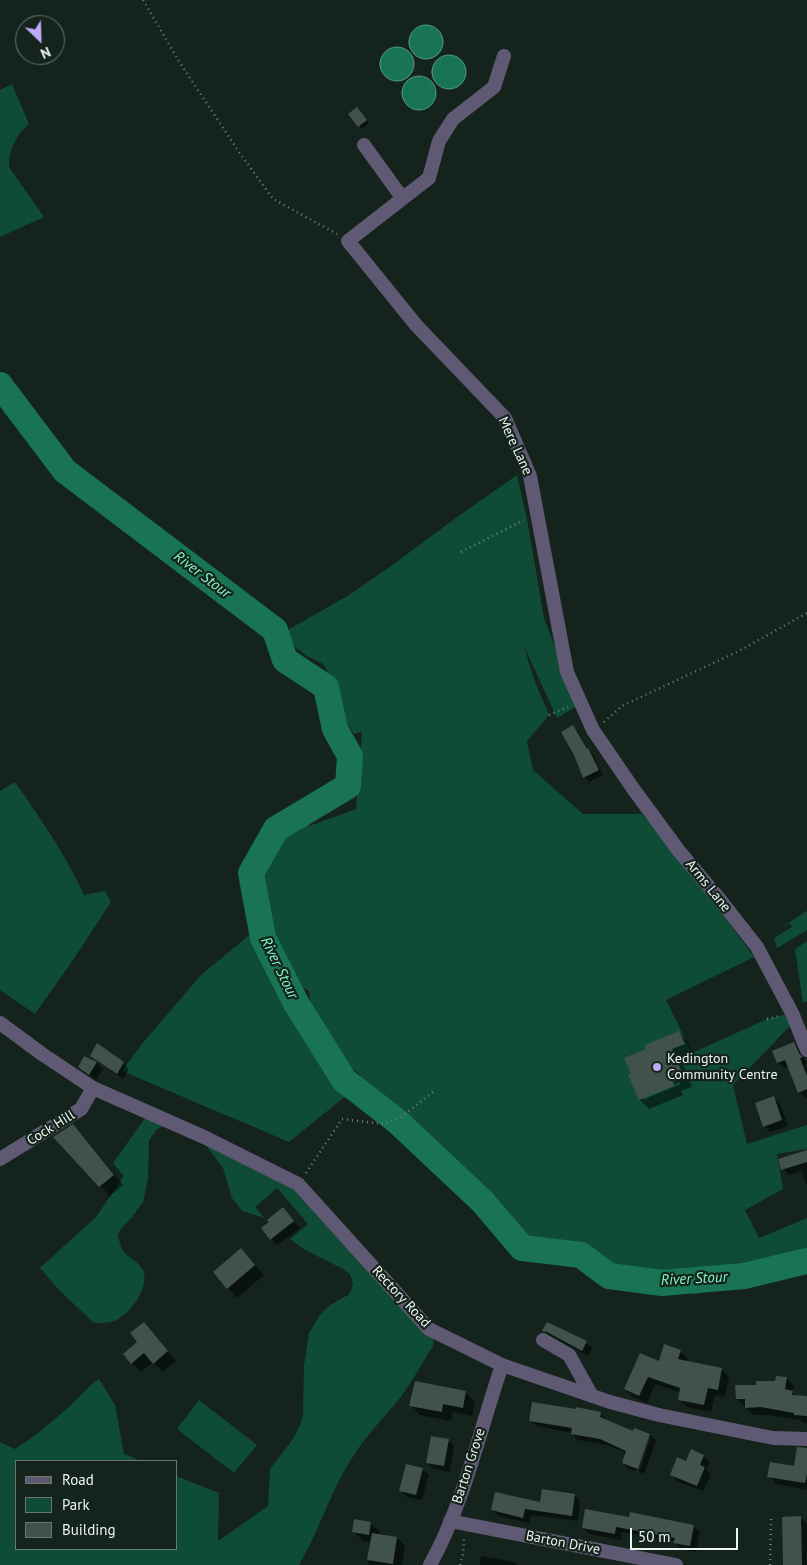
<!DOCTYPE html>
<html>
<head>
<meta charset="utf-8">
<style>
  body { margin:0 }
  #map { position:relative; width:807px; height:1565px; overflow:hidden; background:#14231c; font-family:"PT Sans",sans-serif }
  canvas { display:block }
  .legend { position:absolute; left:15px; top:1460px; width:162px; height:90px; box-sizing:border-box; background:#14231c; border:1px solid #6a7771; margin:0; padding:6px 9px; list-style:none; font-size:15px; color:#ebf5f0 }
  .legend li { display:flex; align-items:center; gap:10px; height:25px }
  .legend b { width:25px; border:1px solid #6a7771 }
  .north { position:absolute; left:15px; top:15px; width:50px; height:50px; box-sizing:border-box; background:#14231c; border:1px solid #6a7771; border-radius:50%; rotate:156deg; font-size:14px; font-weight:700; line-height:20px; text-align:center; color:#ebf5f0 }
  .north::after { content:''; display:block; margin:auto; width:18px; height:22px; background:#bcaaf5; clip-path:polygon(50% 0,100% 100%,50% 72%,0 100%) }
  .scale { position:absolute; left:630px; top:1528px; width:108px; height:22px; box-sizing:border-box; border:2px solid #ebf5f0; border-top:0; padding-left:6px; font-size:15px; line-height:18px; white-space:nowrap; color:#ebf5f0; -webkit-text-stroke:4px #14231c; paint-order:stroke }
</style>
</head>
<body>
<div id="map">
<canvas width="807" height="1565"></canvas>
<ul class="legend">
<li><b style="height:6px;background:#5f5974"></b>Road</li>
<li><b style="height:14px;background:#0f4c36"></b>Park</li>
<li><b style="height:14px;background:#41524a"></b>Building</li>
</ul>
<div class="north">N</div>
<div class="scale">50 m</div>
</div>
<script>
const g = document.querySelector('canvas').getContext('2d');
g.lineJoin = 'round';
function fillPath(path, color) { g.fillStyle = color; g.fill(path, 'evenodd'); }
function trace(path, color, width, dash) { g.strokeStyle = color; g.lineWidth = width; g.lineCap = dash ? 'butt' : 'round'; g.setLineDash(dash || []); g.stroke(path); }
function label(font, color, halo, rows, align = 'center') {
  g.font = font + ' "PT Sans",sans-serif'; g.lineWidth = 4.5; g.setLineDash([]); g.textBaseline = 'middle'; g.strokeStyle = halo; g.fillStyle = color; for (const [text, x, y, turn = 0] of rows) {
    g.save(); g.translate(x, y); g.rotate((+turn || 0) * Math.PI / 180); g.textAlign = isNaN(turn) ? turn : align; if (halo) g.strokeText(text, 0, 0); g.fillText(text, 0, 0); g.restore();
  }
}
fillPath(new Path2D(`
  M12,84L29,124L20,133L12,147L9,157V167L44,217L0,237V90Z
  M517,475L527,519L544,618L577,706L557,718L523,644L535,682L549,715L527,741L533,770L583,814H642L688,867L754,957L666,1000L692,1053L767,1019L792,1013L790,1026L733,1085L747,1144L807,1125V1149L777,1154L783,1189L745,1210L759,1238L807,1218V1268L748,1285L696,1294L647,1291L604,1277L577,1262L526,1253L510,1243L475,1203L352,1091L289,1142L122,1071L141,1045L201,975L253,932L259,948L324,1058L331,1066L345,1075L352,1090L360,1075L336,1055L312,1010L309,991L295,984L280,958L276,947L273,930L267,929C264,922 261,914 259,907C254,884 263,845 279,829C287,821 299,814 308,808L310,820L309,826L356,809L362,732L354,734L338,709L333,694L332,679L323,664L307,656L296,648L286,631L349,595L391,566L460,515Z
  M15,782C40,818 66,855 84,895L105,891L111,902L73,960L35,1014L0,990V791Z
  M807,911V930L777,948L774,938L792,927L790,923L777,930Z
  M807,941V1001L803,1003L795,949Z
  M145,1118L163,1126L156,1130L149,1141L148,1179L143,1202L132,1217L120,1230L118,1236C119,1240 121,1247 123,1251C129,1258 139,1262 143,1270C150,1287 130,1315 114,1321C108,1323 101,1323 94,1323L60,1291L40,1268L96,1217L124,1176L113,1163Z
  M205,1144L282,1177L415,1323L434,1337L433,1346C422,1363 412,1382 400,1398C385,1417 367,1434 354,1455C331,1489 320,1530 299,1565H0V1442L15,1449C35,1436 53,1421 71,1405C80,1396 88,1386 99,1379L115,1405L124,1454L141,1461H16V1549H176V1476L219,1493L218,1541L268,1506L270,1469L293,1439L300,1425L303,1415L304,1365L309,1333L320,1315L330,1305L348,1295L351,1291L353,1283L350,1274L343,1269L305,1250L290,1239L308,1224L277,1188L255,1207L264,1218L242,1211L232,1198L223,1168Z
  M199,1400L257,1445L234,1473L177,1429Z`), '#0f4c36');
const water = new Path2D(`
  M409 42a17 17 0 1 1 34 0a17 17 0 1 1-34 0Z
  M380 64a17 17 0 1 1 34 0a17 17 0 1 1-34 0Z
  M432 72a17 17 0 1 1 34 0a17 17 0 1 1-34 0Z
  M402 93a17 17 0 1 1 34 0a17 17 0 1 1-34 0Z`);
fillPath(water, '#187454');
trace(water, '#579b83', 1);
fillPath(new Path2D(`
  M359,111L369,123L362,129L350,114Z
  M573,727L578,732L589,751L593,754L603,775L589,782L585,777Z
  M679,1032L688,1042L693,1054L681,1059L692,1087L681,1091L683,1095L649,1109L640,1100L632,1075L648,1050ZM680,1082L681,1084L643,1100V1097Z
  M794,1044L800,1050L807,1063L805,1065L807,1069V1098H806L799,1092L789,1066L784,1068L778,1062Z
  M98,1045L123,1063L129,1069L123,1079L98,1062L92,1056Z
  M85,1057L97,1063L103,1069L96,1080L79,1067Z
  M774,1098L780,1104L788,1126L770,1132L764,1126Z
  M73,1126L82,1135L123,1185L110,1196L55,1137Z
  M807,1151V1186L802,1171L789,1175L783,1169Z
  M283,1209L300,1228L277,1245L263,1229Z
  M250,1259L264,1275L237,1298L214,1273Z
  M144,1323L176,1361L163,1372L153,1362L141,1372L132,1363Z
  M544,1331L586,1342L592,1348L588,1356L555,1338L550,1337Z
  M680,1351L688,1359L687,1362L722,1370L729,1377L725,1397L715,1395L711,1412L687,1407L679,1399L681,1393L655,1384L647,1403L633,1397L625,1389L659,1363Z
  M786,1378L794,1386L793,1393L797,1397H807V1423H803L800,1420L769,1415H754L737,1399L758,1386Z
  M465,1392L475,1402L472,1416L453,1412L451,1421L420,1415L411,1405Z
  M600,1413L606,1419V1421L634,1433L650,1435L656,1441L644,1474L639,1472L651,1437H648L636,1471L629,1469L623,1463L627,1453L607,1445L578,1440L572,1433L537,1426L530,1420Z
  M448,1440L454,1446L450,1472L434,1469L428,1463Z
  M807,1449V1490L776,1484L769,1476L795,1467Z
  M703,1456L710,1462L706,1470L711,1474L703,1491L677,1481L671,1474L687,1462Z
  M422,1469L429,1475L422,1500L407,1497L401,1491Z
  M574,1495L580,1501L578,1521L531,1515L529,1523L498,1516L492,1510L541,1503Z
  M801,1518L807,1524V1565H784Z
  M630,1519L694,1526L700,1532L696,1552L681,1549L675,1542L622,1532L621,1540L589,1534L583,1528Z
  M370,1523L380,1532L379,1535L397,1538L405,1546L402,1565H368L372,1542L363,1541L354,1532Z
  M481,1556L514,1562L517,1565H480Z`), '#0007');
trace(new Path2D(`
  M0,385L65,471L275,630L285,660L326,687L335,729L350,756L348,786L276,829L251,873L263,938L296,1003L344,1080L398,1122L483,1202L522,1248L581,1255L609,1276L662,1283L744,1276L807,1261`), '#187454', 26);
fillPath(new Path2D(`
  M357,107L367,120L358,127L348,114Z
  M573,725L587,749L588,748L599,770L583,778L574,755L561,732Z
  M679,1031L685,1044L672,1049L684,1077L673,1082L674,1086L639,1100L628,1075L631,1074L624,1058L646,1049L645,1045Z
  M794,1042L799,1053L803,1057L800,1058L807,1076V1089L798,1093L785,1060L777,1063L772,1051Z
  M97,1043L124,1062L117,1074L90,1056Z
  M84,1056L97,1062L89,1075L78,1067Z
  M774,1096L782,1120L763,1127L755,1103Z
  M73,1124L114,1175L99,1187L53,1137Z
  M807,1150V1162L781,1170L778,1159Z
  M283,1207L294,1221L270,1240L261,1228L269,1222L267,1220Z
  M241,1248L255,1265L227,1289L213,1272Z
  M144,1322L168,1351L153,1364L144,1353L131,1364L123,1354L137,1342L130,1333Z
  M547,1322L587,1341L582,1351L547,1332L542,1331Z
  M664,1344L681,1350L678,1359L722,1368L718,1390L708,1388L704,1405L678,1400L680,1388L648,1377L639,1396L624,1389L640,1353L659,1361Z
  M776,1376L787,1377L785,1389L793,1391L792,1395L807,1396V1416L794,1415V1413L760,1407L745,1408V1399H736L735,1385H756V1381H775Z
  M415,1381L466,1391L463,1408L443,1404L442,1412L409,1406Z
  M532,1402L576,1409V1407L601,1412L600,1417L633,1431L634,1428L650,1434L638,1469L622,1463L626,1451L600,1439L571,1434L572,1428L529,1421Z
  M431,1436L449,1439L444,1466L426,1463Z
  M797,1447L807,1448V1474L805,1483L767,1477L770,1462L794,1466Z
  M691,1449L704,1455L700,1465L705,1467L697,1486L670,1475L677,1457L686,1461Z
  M406,1464L423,1468L416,1495L399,1491Z
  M542,1489L575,1494L572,1516L525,1509L523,1518L491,1510L495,1492L540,1502Z
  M585,1509L629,1517L630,1512L694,1525L690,1546L673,1543L675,1538L616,1527L615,1534L582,1528Z
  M801,1516L802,1565H783L782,1517Z
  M354,1519L371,1522L369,1535L352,1532Z
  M372,1533L397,1537L393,1564L367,1560Z`), '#41524a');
trace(new Path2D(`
  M143,0L180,63L239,152L273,199L337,234
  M461,552L524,520
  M549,715L568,707
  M604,722L622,706L739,651L807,613
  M767,1019L780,1016
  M306,1173L342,1119L383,1124L401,1117L433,1092
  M460,1565L463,1554L464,1538
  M770,1565L771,1519`), '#738079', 2.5, [1, 4]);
trace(new Path2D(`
  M504,56L494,87L453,119L439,141L429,178L348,241L416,325L505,418L530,476L567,672L593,730L634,790L679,851L721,901L757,947L792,1013L807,1050
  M364,145L398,192L404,197
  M0,1023L42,1054L93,1088L204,1137L298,1184L429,1329L502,1365L610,1402L659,1415L773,1438L807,1439
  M0,1159L81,1109L93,1088
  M543,1340L569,1355L592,1396
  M450,1521L676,1565
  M430,1565C463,1506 480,1430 502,1365`), '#5f5974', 14);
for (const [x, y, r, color] of [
  [657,1067,5,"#bcaaf5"]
]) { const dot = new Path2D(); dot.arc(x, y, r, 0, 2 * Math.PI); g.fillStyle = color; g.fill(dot); trace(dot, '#14231c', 2); }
label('14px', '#ebf5f0', '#14231c', [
  ["Mere Lane",515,446,65],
  ["Arms Lane",708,886,51],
  ["Cock Hill",51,1128,-32],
  ["Rectory Road",401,1297,47],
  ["Barton Grove",469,1466,-72],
  ["Barton Drive",563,1543,11]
]);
label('14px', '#ebf5f0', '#14231c', [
  ["Kedington",667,1059],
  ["Community Centre",667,1075]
], 'left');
label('italic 15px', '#82f6c4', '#14231c', [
  ["River Stour",202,575,37],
  ["River Stour",279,968,64],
  ["River Stour",694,1279,-3]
]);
</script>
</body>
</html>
